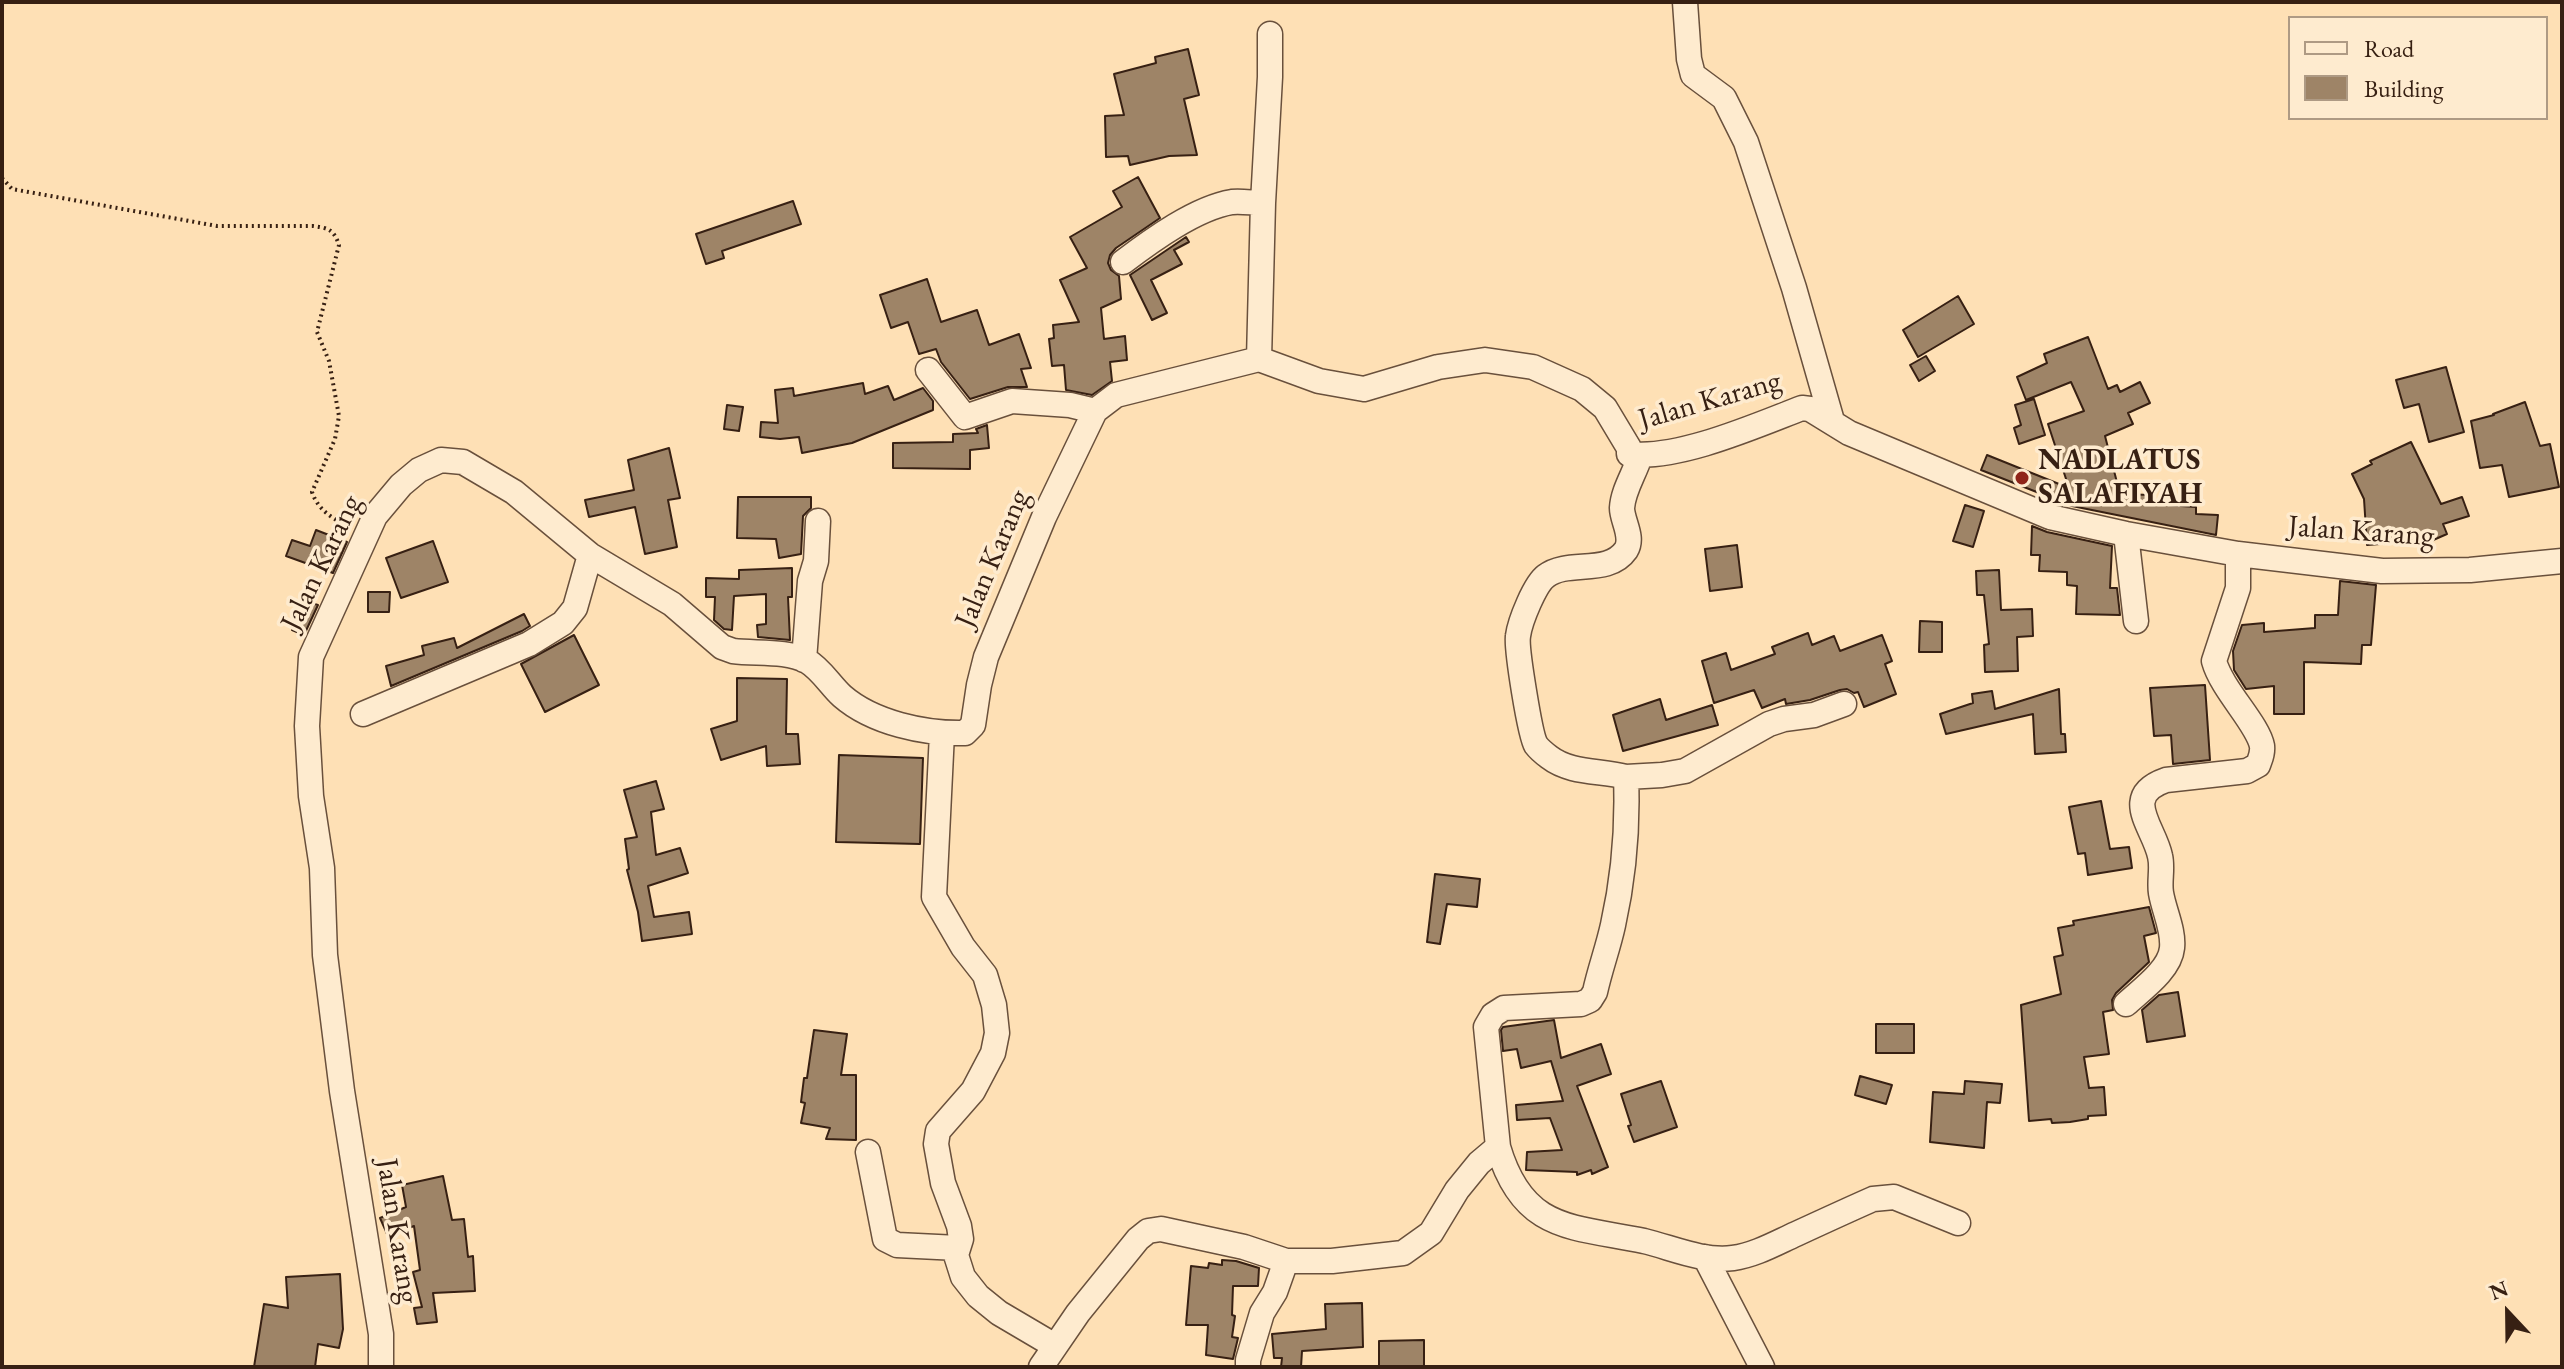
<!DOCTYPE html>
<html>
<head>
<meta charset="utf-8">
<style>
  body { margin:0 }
  #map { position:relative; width:2564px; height:1369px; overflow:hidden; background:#fee0b5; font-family:"EB Garamond",serif }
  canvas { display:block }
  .frame { position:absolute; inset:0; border:4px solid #372013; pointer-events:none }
  .legend { position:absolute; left:2288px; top:16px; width:260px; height:104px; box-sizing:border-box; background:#feebcf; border:2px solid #ae9a84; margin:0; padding:10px 14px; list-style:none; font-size:24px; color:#372013 }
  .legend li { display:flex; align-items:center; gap:16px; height:40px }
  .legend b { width:40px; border:2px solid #ae9a84 }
  .north { position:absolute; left:2468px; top:1273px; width:80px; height:80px; -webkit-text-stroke:6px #feebcf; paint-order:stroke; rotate:338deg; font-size:22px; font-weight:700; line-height:32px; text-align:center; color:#372013 }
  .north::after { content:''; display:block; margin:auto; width:28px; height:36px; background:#372013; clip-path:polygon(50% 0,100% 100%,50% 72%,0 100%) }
</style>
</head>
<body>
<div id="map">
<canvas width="2564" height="1369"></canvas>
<div class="frame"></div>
<ul class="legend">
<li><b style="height:10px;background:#feebcf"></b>Road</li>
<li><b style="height:22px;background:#9e8467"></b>Building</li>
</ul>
<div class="north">N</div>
</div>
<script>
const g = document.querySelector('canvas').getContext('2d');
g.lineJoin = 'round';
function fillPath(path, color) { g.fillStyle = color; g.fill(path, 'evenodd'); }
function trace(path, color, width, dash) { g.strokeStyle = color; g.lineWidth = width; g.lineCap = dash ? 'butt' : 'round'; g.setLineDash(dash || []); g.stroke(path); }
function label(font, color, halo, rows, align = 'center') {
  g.font = font + ' "EB Garamond",serif'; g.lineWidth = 7; g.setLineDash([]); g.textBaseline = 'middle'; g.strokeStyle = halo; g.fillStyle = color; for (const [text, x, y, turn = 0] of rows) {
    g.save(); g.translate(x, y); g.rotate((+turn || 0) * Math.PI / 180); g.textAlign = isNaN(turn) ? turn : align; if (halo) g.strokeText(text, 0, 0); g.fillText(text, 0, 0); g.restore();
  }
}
const building = new Path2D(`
  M1188,49L1199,95L1184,99L1197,155L1169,156L1130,165L1128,156L1106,157L1105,116L1124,115L1114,74L1156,63L1155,57Z
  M1138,177L1160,218L1116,248L1110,255L1108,263L1111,270L1119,276L1121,299L1101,308L1104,339L1125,336L1127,360L1110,362L1112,381L1092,395L1066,390L1064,365L1052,366L1049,339L1054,338L1053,325L1079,322L1060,280L1087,268L1070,237L1122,207L1113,191Z
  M793,201L801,224L722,251L724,258L706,264L696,234Z
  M1186,237L1189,242L1174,250L1182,264L1151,280L1167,313L1152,320L1130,275Z
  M927,279L941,322L977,310L989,345L1019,334L1031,368L1021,369L1027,387H1008L970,399L941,362L936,349L919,354L908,322L891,328L880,295Z
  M1958,296L1974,324L1918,357L1903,330Z
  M2088,337L2108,389L2117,385L2120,392L2140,382L2150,403L2128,413L2133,424L2105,436L2120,494L2151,495V504L2196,507V514L2218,515L2216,535L2072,506L1981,470L1987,455L2069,488L2048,424L2084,411L2071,382L2026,400L2017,377L2047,363L2044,354Z
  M1926,356L1935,371L1919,381L1910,365Z
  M2446,367L2464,432L2429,442L2419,404L2404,408L2396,380Z
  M863,383L865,394L888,386L894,400L923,388L933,401V410L852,443L802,453L799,437L780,439L760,437L761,422L778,423L775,390L793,388L794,396Z
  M2034,399L2045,435L2019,444L2014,428L2021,425L2015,405Z
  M2525,402L2540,446L2550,444L2559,487L2509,497L2502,465L2480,468L2471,421L2494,415L2493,414Z
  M727,405L743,407L739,431L724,429Z
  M987,425L989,448L970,450V469L893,468V443L953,442V434L978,433L976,429Z
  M2411,442L2441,504L2462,497L2469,516L2443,524L2447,534L2431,541L2429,535L2407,545L2406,542L2367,545L2364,499L2352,474L2372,464L2370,461Z
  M669,448L680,498L668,500L677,547L645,554L635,507L589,517L585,500L634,490L628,460Z
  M738,497H811V508L803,516L801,554L779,558L776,539L737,538Z
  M1965,505L1984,511L1973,547L1953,541Z
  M2032,526L2047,532L2112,546L2110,588H2117L2120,615L2076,614L2077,586L2067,585V572L2039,571L2040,555H2031Z
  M316,530L347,542L333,573L286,556L292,540L310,546Z
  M433,541L448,582L401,598L386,558Z
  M1737,545L1742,587L1710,591L1705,549Z
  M792,568V597H788L790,640L758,637L757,625L766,624V594L734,596L732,630L724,629L714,620L715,597H706V578L739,579V570Z
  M1999,570L2001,610L2032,609L2033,636L2017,637L2018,671L1985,672L1984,645L1989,644L1984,595H1977L1976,571Z
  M2340,581L2376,585L2371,645H2362L2361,664L2304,662V714H2274V686L2246,689L2234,670L2233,651L2242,625L2264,623V632L2315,628V615H2338Z
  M368,592H390L389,612H368Z
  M301,600L318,605L304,635L292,630Z
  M524,614L530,626L522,631L391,686L386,666L424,655L422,646L454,638L457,648Z
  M1920,621L1942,622V652H1919Z
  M1808,633L1812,645L1834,636L1840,651L1882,635L1892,661L1885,664L1896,694L1864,707L1858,692L1854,693L1847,689L1840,690L1810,700L1786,704L1785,699L1762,708L1754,690L1714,703L1702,661L1726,653L1731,670L1775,654L1772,647Z
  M574,635L599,685L545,712L521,664Z
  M737,678L787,679L786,734H798L800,764L767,766L766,746L721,760L711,729L737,721Z
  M2205,685L2210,760L2173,764L2171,735L2154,736L2150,688Z
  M2059,689L2061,734H2065L2066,752L2035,754L2033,714L1946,734L1940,714L1973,703L1972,694L1992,691L1995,709Z
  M1660,699L1666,720L1712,705L1718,725L1623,751L1613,715Z
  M839,755L923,758L920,844L836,842Z
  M656,781L664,809L651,812L656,855L680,848L688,873L648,886L654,917L689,912L692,934L642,941L638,912L627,870L629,869L625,839L637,837L624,790Z
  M2101,801L2110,849L2129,847L2132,868L2088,875L2085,853L2078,854L2069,807Z
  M1435,874L1480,879L1477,907L1447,904L1440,944L1427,942Z
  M2149,907L2156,933L2144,936L2149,962L2116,993L2112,1000L2113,1010L2103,1012L2109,1054L2084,1057L2089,1088L2104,1087L2106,1115L2088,1116V1119L2070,1122L2052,1123L2051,1119L2029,1121L2021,1005L2061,994L2054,957L2063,955L2058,928L2074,925L2073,921Z
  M2178,992L2185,1036L2147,1042L2142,1010L2159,995Z
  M1554,1020L1561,1058L1601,1044L1611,1074L1577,1086L1608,1167L1592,1174L1591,1170L1577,1175V1172L1526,1170L1527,1152L1562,1150L1550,1118L1517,1120L1516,1105L1563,1101L1551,1061L1521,1068L1517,1049L1503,1051L1501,1030L1503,1027Z
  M1876,1024H1914V1053H1876Z
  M814,1030L847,1034L841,1075H856V1140L826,1139L830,1128L801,1123L805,1103L801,1102L804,1078H807Z
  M1860,1076L1892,1085L1886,1104L1855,1095Z
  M1661,1081L1677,1127L1634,1142L1628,1126L1631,1125L1621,1094Z
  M1965,1081L2002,1084L2000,1103L1987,1102L1984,1148L1930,1142L1933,1092L1964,1094Z
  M443,1176L452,1220L464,1219L468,1257L473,1256L475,1291L433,1293L437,1322L417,1324L414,1308L422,1307L413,1272L420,1270L414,1226L388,1236L380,1218L406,1207L402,1185Z
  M1222,1260L1236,1261L1259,1268L1258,1286H1233L1232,1315L1235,1316L1232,1337L1238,1338L1233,1359L1206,1355L1208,1325H1186L1191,1266L1208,1268L1209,1263L1222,1265Z
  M340,1274L343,1329L339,1348L318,1344L315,1367H254L264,1304L288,1308L286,1277Z
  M1362,1303L1363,1347L1302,1351L1301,1367H1281L1282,1358H1274L1272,1334L1326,1329L1325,1304Z
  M1424,1340V1367H1379V1341Z`);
fillPath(building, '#9e8467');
trace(building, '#372013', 2);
const minor = new Path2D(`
  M1685,2L1689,59L1693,75L1724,98L1746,142L1794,288L1832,421
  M1123,262C1152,240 1196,208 1232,202C1242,201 1253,203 1263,203
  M1259,359L1263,203L1270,77V34
  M928,370L965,417L1012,401L1070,405L1095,411
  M1640,456C1635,473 1623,490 1622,508C1622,521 1634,537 1626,550C1608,576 1568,559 1546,576C1535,584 1520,621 1518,636C1516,648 1530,735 1536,745C1539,749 1545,754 1549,757C1571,774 1601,770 1626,777C1628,827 1624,876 1613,925C1608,948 1600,969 1595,992L1590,1000L1581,1004L1504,1008L1493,1015L1486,1027L1498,1147C1523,1232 1572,1226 1644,1241C1673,1248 1703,1262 1733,1258C1755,1255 1776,1243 1796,1234C1822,1222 1848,1210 1873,1199L1894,1197L1958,1223
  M2126,534L2136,621
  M804,660L810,581L816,561L818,521
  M363,714L529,644L563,623L575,608L590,555
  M942,733L934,897L963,947L985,975L994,1005L997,1033L993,1053L973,1091L938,1131L936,1144L943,1183L959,1226L961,1239L956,1255L963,1277L978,1296L999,1313L1055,1346
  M1626,777L1662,775L1685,771L1769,724L1784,719L1814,715L1844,704
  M2126,1004C2141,990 2170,970 2172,948C2174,930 2164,911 2161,893C2159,881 2163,868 2160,856C2154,827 2120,796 2166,780L2247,771L2258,765C2260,759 2263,754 2262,746C2258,724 2222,690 2214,661L2238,588V554
  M868,1152L885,1239L897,1245L958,1248
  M1705,1257L1762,1367
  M381,1367V1334L342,1091L325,955L322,868L311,796L307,726L311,657L375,516L401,485L419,470L441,460L463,462L514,492L590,555L672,604L722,647L733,651C756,654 786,650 807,661C821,669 830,685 842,696C873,723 925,734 965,733L973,725L979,685L986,657L1044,517L1095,411L1116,395L1259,359L1319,381L1364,389L1438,367L1485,360L1533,367L1582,389L1605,408L1629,448V454C1678,460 1755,426 1802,408L1810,409L1849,433L2050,517L2126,534L2238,554L2382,571L2470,570L2562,561
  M1041,1367L1078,1313L1138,1239L1148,1231L1161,1229L1244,1247L1286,1261H1332L1403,1253L1431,1233L1457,1190L1479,1163L1498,1147
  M1248,1367V1360L1262,1313L1275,1292L1286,1261`);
trace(minor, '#69503c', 27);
trace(new Path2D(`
  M2,101V117
  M2,178L12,189L217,226H313C329,228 334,230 339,245L317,332L329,361L339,416L335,439L312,492C318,510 332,518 347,526`), '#372013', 4, [2, 4]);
trace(minor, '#feebcf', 24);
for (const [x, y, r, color] of [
  [2022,478,8,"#8f2418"]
]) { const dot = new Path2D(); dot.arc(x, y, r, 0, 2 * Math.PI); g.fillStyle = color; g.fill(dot); trace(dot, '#feebcf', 3); }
label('30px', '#372013', '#feebcf', [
  ["Jalan Karang",1710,401,-16],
  ["Jalan Karang",2361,532,4],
  ["Jalan Karang",993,559,-67],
  ["Jalan Karang",322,563,-64],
  ["Jalan Karang",397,1231,81]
]);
label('bold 30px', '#372013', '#feebcf', [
  ["NADLATUS",2038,461],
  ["SALAFIYAH",2038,495]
], 'left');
</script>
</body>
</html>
